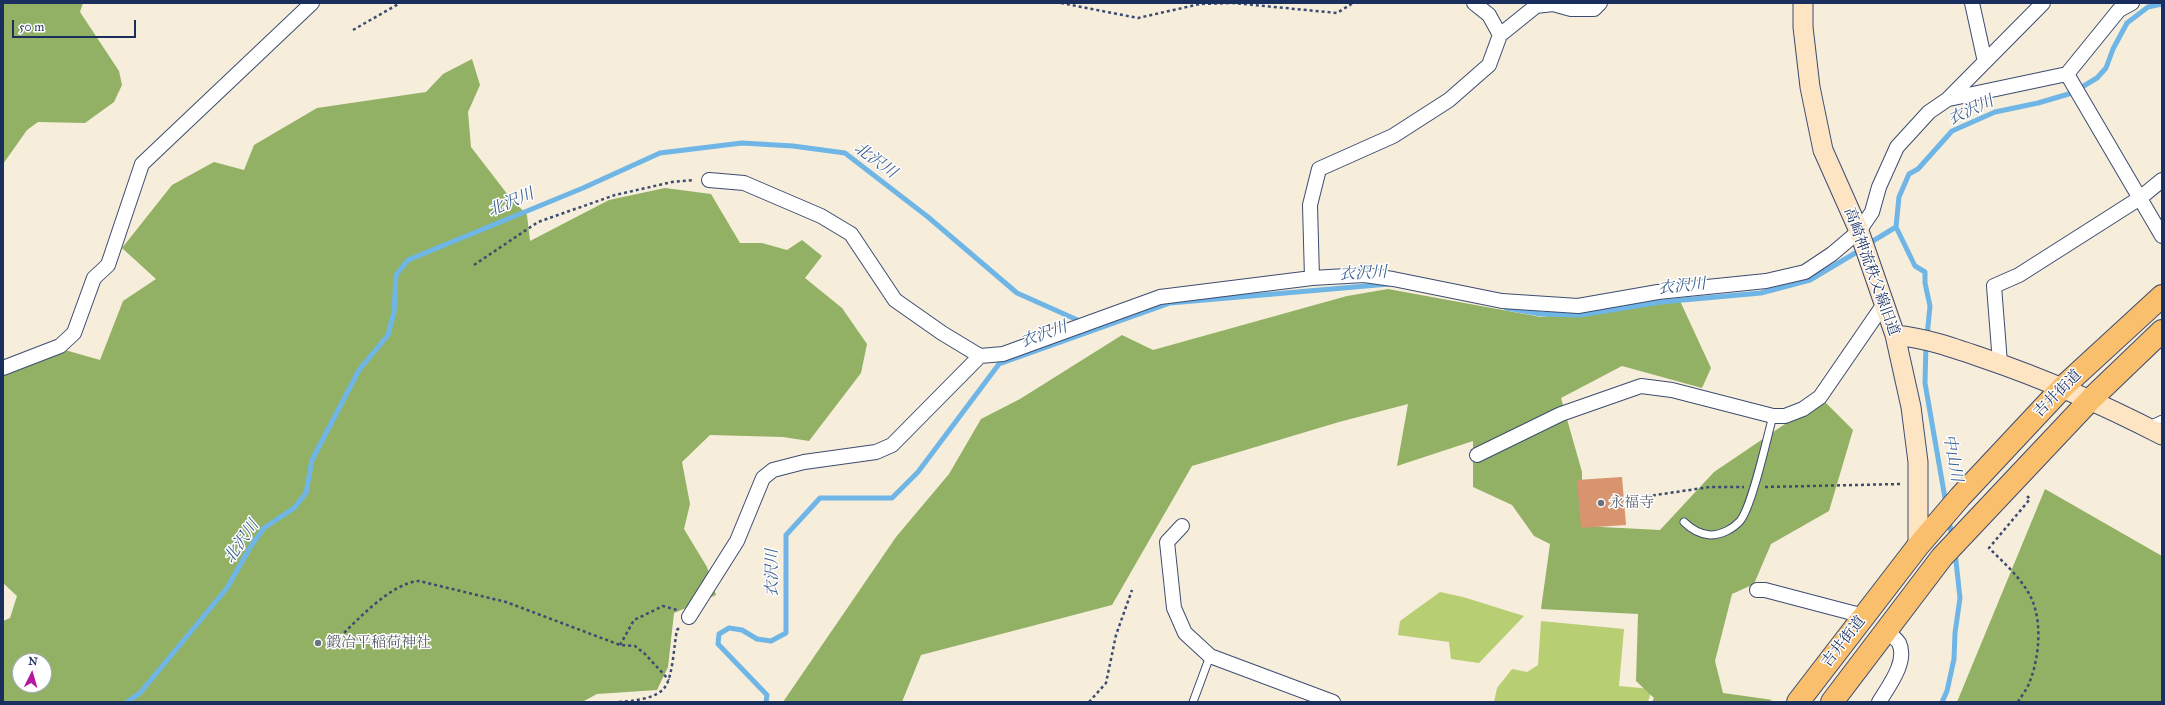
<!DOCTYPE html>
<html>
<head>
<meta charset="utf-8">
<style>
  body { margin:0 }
  #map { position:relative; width:2165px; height:705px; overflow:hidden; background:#f6eddb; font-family:"IM FELL Great Primer",serif }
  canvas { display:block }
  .frame { position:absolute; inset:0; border:4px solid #1b2f5e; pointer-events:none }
  .north { position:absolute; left:12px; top:653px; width:40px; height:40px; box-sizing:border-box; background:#fff; border:1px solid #a4acbf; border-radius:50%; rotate:5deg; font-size:11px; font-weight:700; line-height:16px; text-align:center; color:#1b2f5e }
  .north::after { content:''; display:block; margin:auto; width:14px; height:18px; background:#b5179e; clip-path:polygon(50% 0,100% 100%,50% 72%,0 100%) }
  .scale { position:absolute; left:12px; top:20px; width:124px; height:18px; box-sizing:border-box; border:2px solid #1b2f5e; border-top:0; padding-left:5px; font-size:12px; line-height:14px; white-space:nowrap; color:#1b2f5e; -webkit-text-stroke:3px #fff; paint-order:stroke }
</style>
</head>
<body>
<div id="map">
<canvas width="2165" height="705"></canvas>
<div class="frame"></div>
<div class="north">N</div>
<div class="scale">50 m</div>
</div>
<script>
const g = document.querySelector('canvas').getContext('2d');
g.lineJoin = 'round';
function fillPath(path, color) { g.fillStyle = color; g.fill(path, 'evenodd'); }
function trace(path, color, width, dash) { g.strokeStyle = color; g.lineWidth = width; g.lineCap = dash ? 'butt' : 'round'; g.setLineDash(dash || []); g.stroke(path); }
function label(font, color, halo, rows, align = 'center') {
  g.font = font + ' "IM FELL Great Primer","Noto Serif JP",serif'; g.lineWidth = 3; g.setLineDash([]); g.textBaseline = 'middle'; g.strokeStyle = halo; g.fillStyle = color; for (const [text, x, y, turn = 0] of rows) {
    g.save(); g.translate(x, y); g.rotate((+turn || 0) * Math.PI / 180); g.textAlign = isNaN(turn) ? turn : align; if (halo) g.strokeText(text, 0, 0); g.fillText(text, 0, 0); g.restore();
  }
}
fillPath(new Path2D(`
  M1440,592L1463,597L1524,616L1479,663L1451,659L1449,642L1398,635L1400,621Z
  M1541,621L1624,629L1619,686L1652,689L1648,702H1494L1497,688L1512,669L1527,672L1538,665Z`), '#b8ce72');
fillPath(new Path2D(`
  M3,3H83L80,12L119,71L122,85L114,102L85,123L38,122L27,130L3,164Z
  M472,59L480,85L468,112L471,147L508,195L527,215L530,241L609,200L665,188L711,194L740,243H762L787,250L802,240L822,256L805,278L842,308L867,344L861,373L809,441L783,437L710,435L682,462L690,504L684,529L707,567L716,595L674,613L668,667L657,690L597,694L582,702H3V621L10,618L17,596L3,583V370L65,350L100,360L123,301L156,279L122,248L172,185L214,162L244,170L254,145L317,108L426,92L443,74ZM20,661H44V685H20Z
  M1388,289L1541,317L1680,301L1711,368L1702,388L1622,366L1561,398L1582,472V526L1660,530L1714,472L1822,399L1853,430L1829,511L1771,544L1754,584L1732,594L1715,661L1723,693L1773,700L1765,702H1652L1654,698L1636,681L1638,614L1541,609L1550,544L1534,536L1512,505L1473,487V441L1397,466L1408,404L1339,422L1192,466L1112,605L921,655L902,702H783L896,537L949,474L981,419L1020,399L1122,335L1153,350L1347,296Z
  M2045,489L2162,556V702H1957Z`), '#92b164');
trace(new Path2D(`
  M1896,227L1915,266L1925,272V283L1930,306L1927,336
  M1896,227L1899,197L1909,174L1918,169L1952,131L1995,112L2038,103L2072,93L2097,78L2106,68L2113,49L2127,23L2148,7L2162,4
  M1868,244L1896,227
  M1506,308L1541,314L1580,315L1661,302L1761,293L1810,280L1862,249
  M1926,344L1925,383L1946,504
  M1949,520L1952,538
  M127,702L140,693L227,588L251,546L264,528L294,508L306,493L312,460L359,370L388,335L394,312L396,275L408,260L583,188L660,153L742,143L793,146L845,153L928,217L1017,293L1082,322
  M766,702L767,695L718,644L719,634L729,628L742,630L757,639L771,641L786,633V535L820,498H892L918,472L999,364L1170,303L1389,284
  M1942,702L1947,691L1954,659L1955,633L1960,598L1955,552`), '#6fb6e6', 5);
fillPath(new Path2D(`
  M1622,477L1626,525L1581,528L1577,480Z`), '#d7946e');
const lane = new Path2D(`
  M2149,425L2162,419
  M1684,522C1692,530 1699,534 1710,535C1721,535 1733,529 1740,521C1752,507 1767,437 1773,416
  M1193,702L1210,656`);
const street = new Path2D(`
  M1972,3L1985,62
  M1500,35L1536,6L1553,4L1571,9H1594L1600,3
  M2067,74L2162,236
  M1949,99L2067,74L2119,10L2132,3
  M709,180L744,183L821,216L851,234L895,300L942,333L980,356
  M1312,278L1310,205L1319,169L1393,136L1449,100L1489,65L1500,35L1489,15L1474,3
  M2000,363L1994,286L2019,275L2140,198L2162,180
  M3,368L60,346L74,333L94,278L108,265L142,164L312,3
  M1477,455L1561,414L1641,386L1672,390L1773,416H1785L1803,409L1820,397L1884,304
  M1182,526L1167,542L1174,608L1185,633L1210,656L1333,702
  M1757,590H1765L1864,616
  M689,617L737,541L763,478L773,470L804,462L876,452L892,445L980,356L1003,354L1160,297L1312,278L1364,275L1393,279L1502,301L1578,306L1658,292L1766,281L1805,272L1832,254L1859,231L1872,212L1879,187L1897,147L1929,112L1948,99L2043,3
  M1879,702C1888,687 1908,662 1899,643C1896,638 1889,634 1885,630`);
const secondary = new Path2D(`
  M1803,3V27L1810,87L1823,150L1859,231L1895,335L1911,407L1918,462V546
  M1895,335C1926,338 1954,348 1983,358C2045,379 2104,405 2162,435`);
const primary = new Path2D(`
  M1798,702L1918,546L1960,497L2063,387L2162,296
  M1832,702L1942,557L2091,399L2162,331`);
trace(lane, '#3c4c71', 9);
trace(street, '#3c4c71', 16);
trace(secondary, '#3c4c71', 21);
trace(primary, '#3c4c71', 24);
trace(new Path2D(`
  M1061,3L1138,18L1200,4L1233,3L1337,13L1353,3
  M353,30L400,3
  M474,265L538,222L615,195L672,182L694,180
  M1765,487L1901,484
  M1635,498L1710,487H1744
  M340,637C359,618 392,583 419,581L506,602L620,645L635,646L645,654L669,680
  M620,645L634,620L663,606L677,610
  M619,702C632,701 657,699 665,687C673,676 674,644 677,630L679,628
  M1089,702L1106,683L1116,635L1132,590
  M2018,702C2022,695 2028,688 2030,681C2040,655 2043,616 2028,592C2018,575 2003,562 1989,548L2030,499L2026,495`), '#3c4c71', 2.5, [3, 3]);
trace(lane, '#fff', 7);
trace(street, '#fff', 14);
trace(secondary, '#fde5c4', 19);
trace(primary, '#f9bf6c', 22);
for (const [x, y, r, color] of [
  [1601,503,4,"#6b7280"],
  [318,643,4,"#6b7280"]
]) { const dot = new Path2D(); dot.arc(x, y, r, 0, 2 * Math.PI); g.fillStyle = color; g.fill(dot); trace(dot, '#fff', 1.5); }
label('15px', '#1b2f5e', '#fff', [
  ["高崎神流秩父線旧道",1871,272,70],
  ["吉井街道",2058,394,-45],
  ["吉井街道",1844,642,-52]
]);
label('15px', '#5b616d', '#fff', [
  ["永福寺",1609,503],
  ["鍛冶平稲荷神社",326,643]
], 'left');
label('italic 16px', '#385e8e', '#fff', [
  ["衣沢川",1971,111,-25],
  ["北沢川",875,161,36],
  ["北沢川",511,203,-23],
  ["衣沢川",1363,274,-3],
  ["衣沢川",1682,287,-6],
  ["衣沢川",1044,335,-20],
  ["中山川",1952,458,80],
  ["北沢川",242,542,-55],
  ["衣沢川",773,573,-90]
]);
</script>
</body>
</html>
